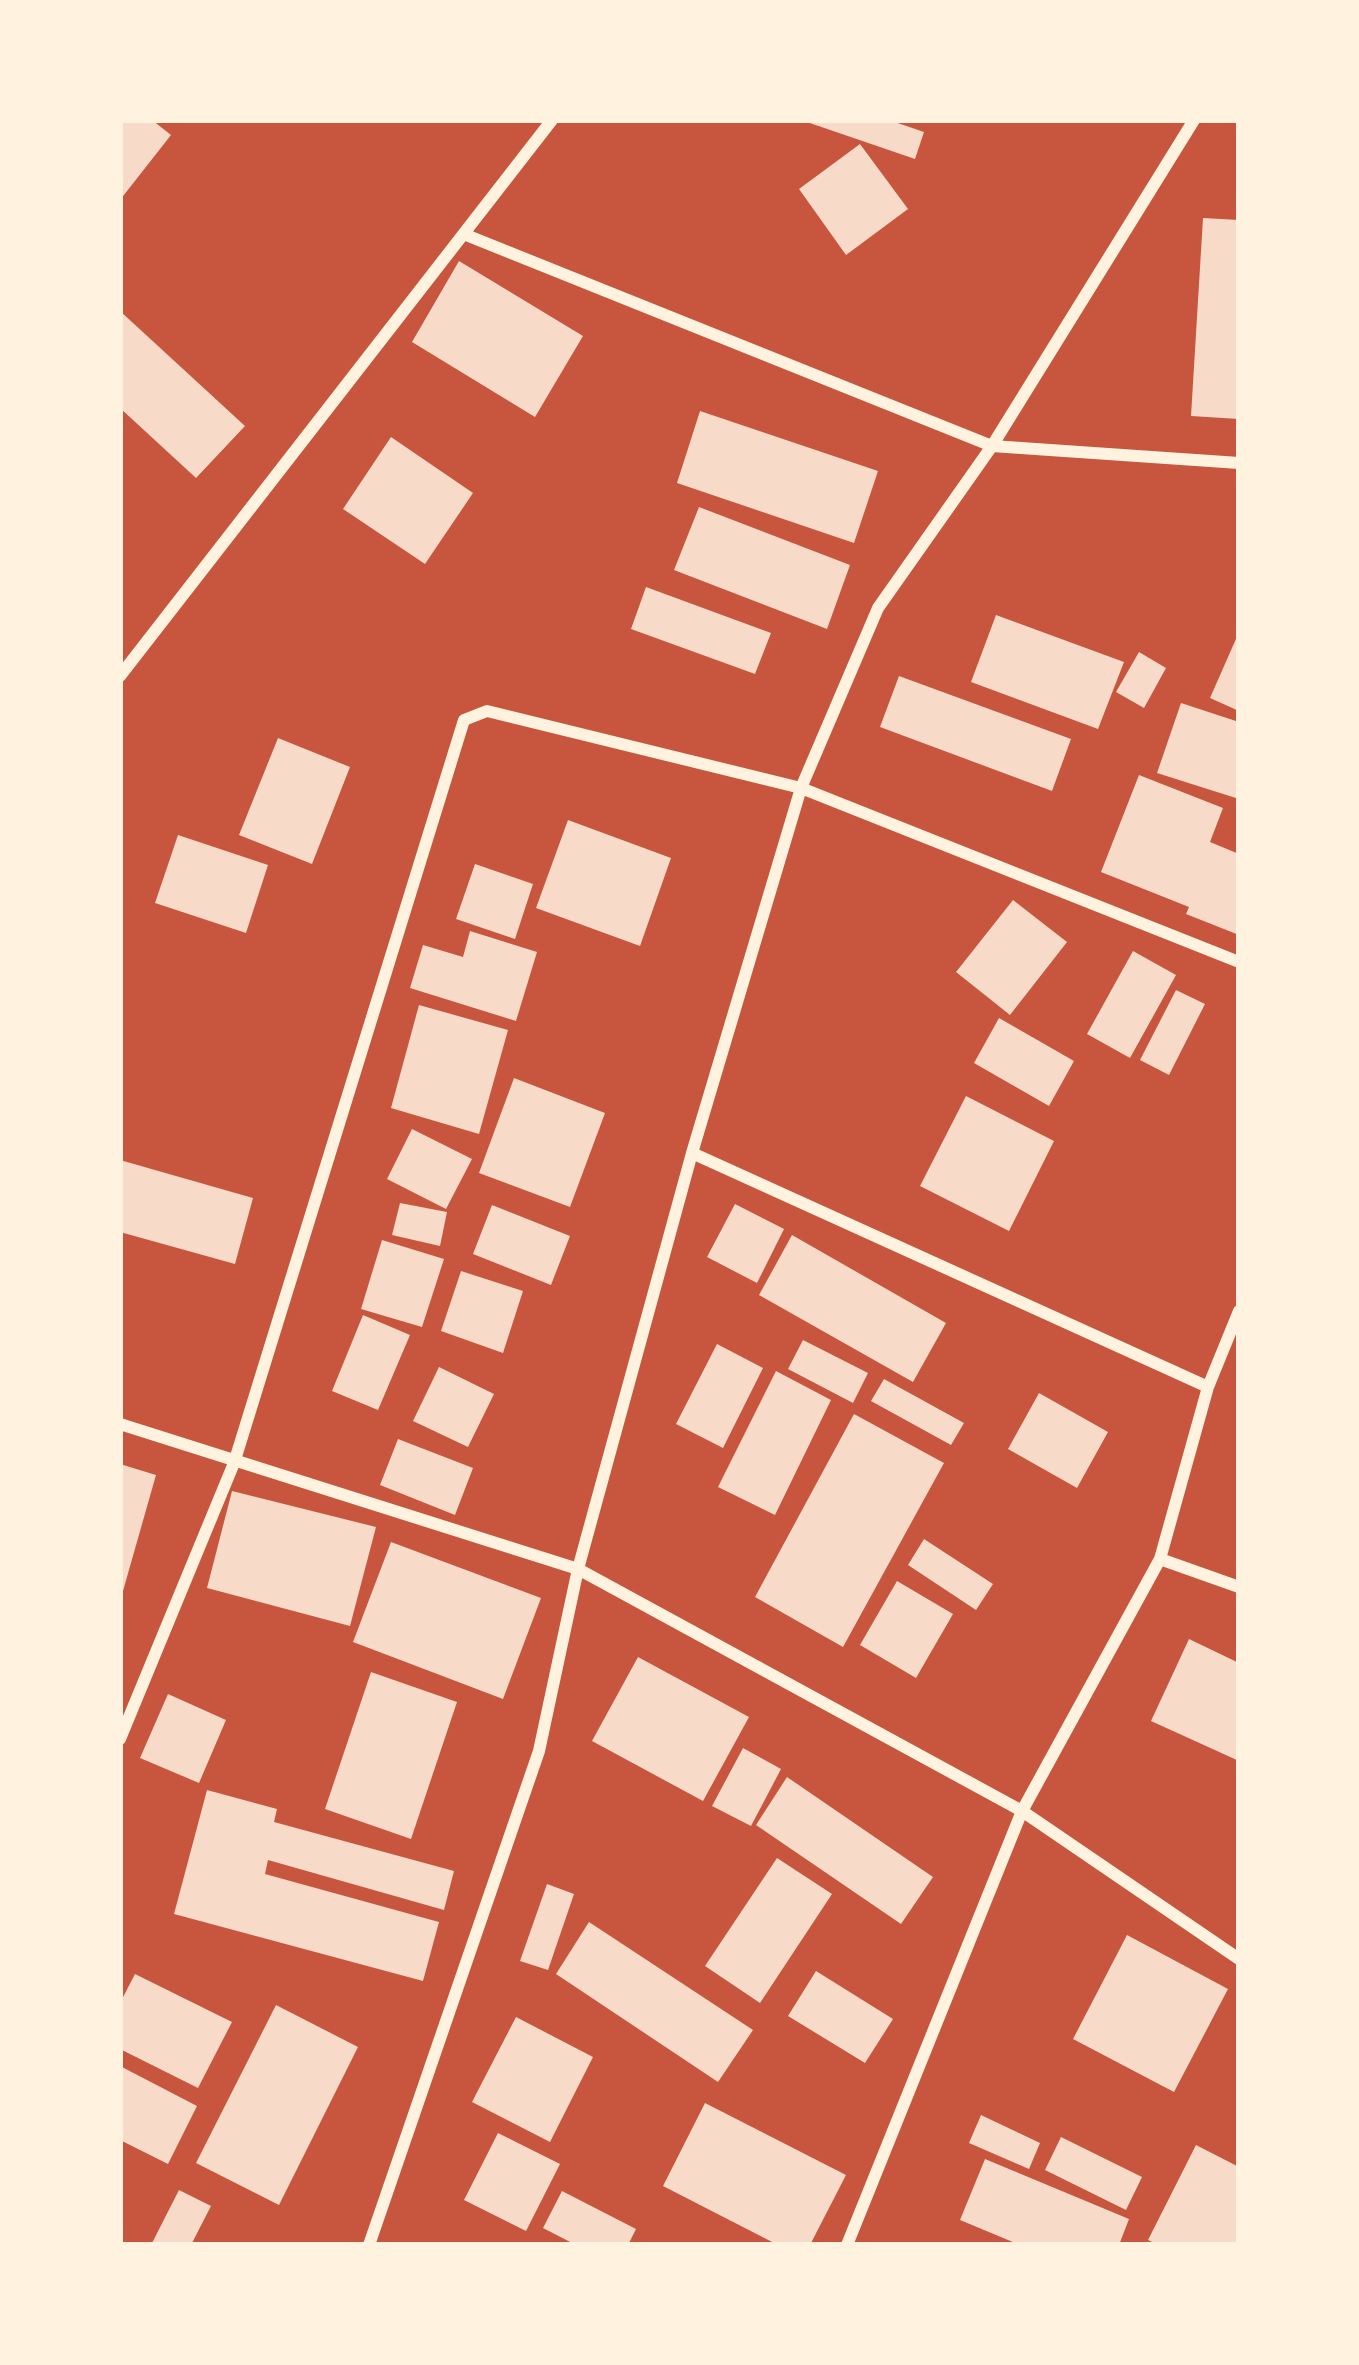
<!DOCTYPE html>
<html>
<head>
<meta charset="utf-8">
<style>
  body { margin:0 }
  #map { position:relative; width:1359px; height:2365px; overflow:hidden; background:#c8553d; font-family:"Roboto Condensed",sans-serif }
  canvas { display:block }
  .frame { position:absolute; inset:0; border:123px solid #fff3e0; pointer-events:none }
</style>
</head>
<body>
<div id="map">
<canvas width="1359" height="2365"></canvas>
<div class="frame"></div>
</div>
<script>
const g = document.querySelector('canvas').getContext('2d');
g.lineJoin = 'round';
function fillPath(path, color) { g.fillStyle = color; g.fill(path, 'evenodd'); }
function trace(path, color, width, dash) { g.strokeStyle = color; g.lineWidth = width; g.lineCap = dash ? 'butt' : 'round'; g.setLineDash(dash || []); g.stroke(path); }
fillPath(new Path2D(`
  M120,120H152L171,135L120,200Z
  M801,120H889L924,132L915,159Z
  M860,144L908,209L846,255L799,189Z
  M1203,218L1239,220V419L1191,416Z
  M459,261L583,336L535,417L412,342Z
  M120,311L245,426L196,478L120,408Z
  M700,411L878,471L854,543L677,483Z
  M391,437L473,493L425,564L343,509Z
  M699,507L850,565L827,629L674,570Z
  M646,587L771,633L755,674L631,629Z
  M996,615L1124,662L1098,729L971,682Z
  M1239,632V711L1210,698Z
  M1139,652L1166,668L1144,708L1116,692Z
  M899,676L1071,739L1052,791L880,727Z
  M1181,703L1239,722V799L1157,773Z
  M278,738L350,767L312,864L239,835Z
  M1139,775L1223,808L1210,842L1239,854V935L1186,914L1189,907L1101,872Z
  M568,820L671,858L640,946L536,908Z
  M178,835L268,865L246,933L155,903Z
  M475,864L533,884L515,939L456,919Z
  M1013,900L1067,942L1010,1015L956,972Z
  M470,931L537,952L516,1021L410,988L423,945L463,957Z
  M1133,951L1176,975L1130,1058L1087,1034Z
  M1176,990L1205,1004L1169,1075L1140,1060Z
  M419,1005L508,1030L479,1134L391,1108Z
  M999,1018L1074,1061L1049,1106L974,1063Z
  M514,1078L605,1113L570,1207L479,1173Z
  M966,1096L1054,1141L1009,1231L920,1186Z
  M412,1129L472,1159L446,1209L387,1179Z
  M120,1160L253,1198L235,1264L120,1232Z
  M400,1203L447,1212L440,1246L392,1235Z
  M735,1204L784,1229L757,1283L707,1257Z
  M492,1205L570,1236L551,1285L473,1254Z
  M792,1235L946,1323L913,1382L759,1295Z
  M382,1240L444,1259L422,1327L361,1309Z
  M461,1271L523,1291L503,1353L441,1331Z
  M363,1315L410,1335L378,1410L332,1391Z
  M803,1340L868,1373L853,1403L788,1369Z
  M717,1344L763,1368L723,1448L676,1424Z
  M439,1367L494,1394L468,1447L413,1421Z
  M776,1371L831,1400L775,1515L718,1487Z
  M884,1379L964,1423L951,1445L871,1401Z
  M1039,1393L1108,1432L1077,1488L1008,1449Z
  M854,1414L944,1463L843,1647L755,1597Z
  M398,1439L473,1468L455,1515L380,1485Z
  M120,1464L156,1475L121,1598H120Z
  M232,1491L376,1527L350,1626L207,1588Z
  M924,1539L993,1584L976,1610L908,1565Z
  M391,1542L541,1598L503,1699L353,1642Z
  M897,1581L953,1614L916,1678L860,1645Z
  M1189,1639L1239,1663V1761L1151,1721Z
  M638,1657L749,1717L703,1801L592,1741Z
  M371,1672L457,1702L411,1839L325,1809Z
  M168,1694L226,1720L199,1783L140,1758Z
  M743,1748L781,1769L751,1826L712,1806Z
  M787,1777L933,1877L901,1924L756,1825Z
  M207,1790L277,1809L274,1822L454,1871L444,1910L268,1860L265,1874L439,1922L423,1981L174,1914Z
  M777,1858L832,1894L760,2003L705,1966Z
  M547,1884L574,1894L548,1970L520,1961Z
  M589,1922L753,2030L718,2082L556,1974Z
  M1127,1935L1228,1989L1174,2092L1073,2039Z
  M816,1971L893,2019L865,2063L788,2016Z
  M135,1974L232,2022L198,2088L120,2049V2003Z
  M276,2005L358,2047L279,2205L196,2163Z
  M516,2017L593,2057L550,2142L472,2102Z
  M120,2066L197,2106L168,2164L120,2140Z
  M705,2103L846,2175L810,2245H778L663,2186Z
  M981,2115L1040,2143L1029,2169L969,2143Z
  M498,2133L560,2164L526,2231L464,2200Z
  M1061,2137L1142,2177L1126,2210L1045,2170Z
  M1196,2145L1239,2167V2245H1158L1148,2240Z
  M985,2159L1129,2219L1119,2245H1020L960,2220Z
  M179,2190L211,2206L191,2245H151Z
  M562,2191L636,2229L628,2245H576L543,2228Z`), '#f7dbc8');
trace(new Path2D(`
  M466,235L992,446L1239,463
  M120,676L552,120
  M692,1153L1208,1387
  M120,1424L578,1569L1022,1811L1239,1959
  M1160,1559L1239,1587
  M120,1739L234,1463L464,720L487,711L801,788L1239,962
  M369,2245L539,1751L578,1569L692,1153L801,788L878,608L992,446L1194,120
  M847,2245L1022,1811L1160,1559L1208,1387L1239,1311`), '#fff3e0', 12);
</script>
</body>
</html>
